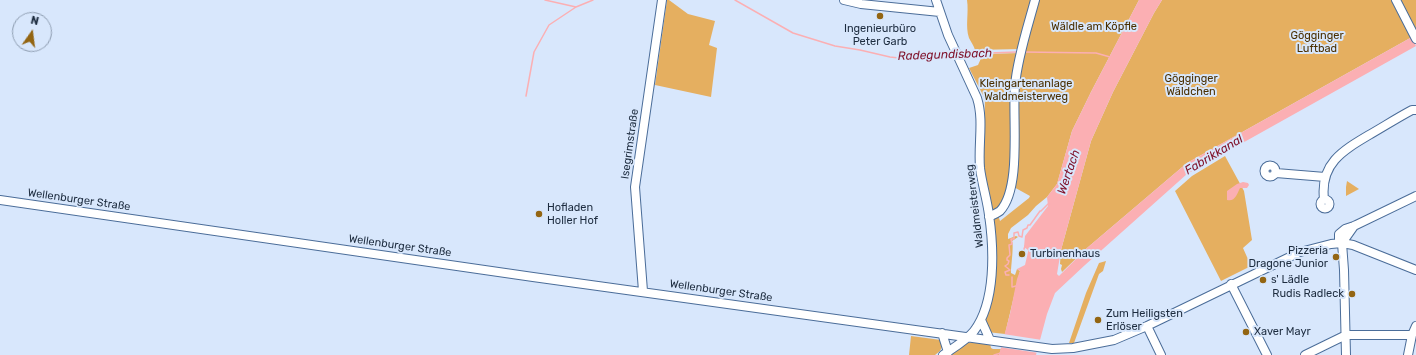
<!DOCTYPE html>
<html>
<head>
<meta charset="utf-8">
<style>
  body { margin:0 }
  #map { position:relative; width:1416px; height:355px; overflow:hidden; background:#d8e7fc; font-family:Rubik,sans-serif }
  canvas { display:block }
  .north { position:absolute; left:12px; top:12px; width:40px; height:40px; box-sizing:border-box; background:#d8e7fc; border:1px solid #8d9cb0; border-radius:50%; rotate:14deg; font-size:11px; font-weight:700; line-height:16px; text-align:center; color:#1d2c3f }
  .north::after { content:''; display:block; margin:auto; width:14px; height:18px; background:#936512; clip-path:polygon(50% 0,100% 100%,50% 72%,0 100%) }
</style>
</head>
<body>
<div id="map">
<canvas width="1416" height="355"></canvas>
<div class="north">N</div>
</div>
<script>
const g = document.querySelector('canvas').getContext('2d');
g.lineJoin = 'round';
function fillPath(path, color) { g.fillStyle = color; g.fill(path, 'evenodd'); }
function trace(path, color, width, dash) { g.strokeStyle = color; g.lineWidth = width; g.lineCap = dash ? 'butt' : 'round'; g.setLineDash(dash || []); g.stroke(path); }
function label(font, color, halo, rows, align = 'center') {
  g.font = font + ' Rubik,sans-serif'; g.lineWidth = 4; g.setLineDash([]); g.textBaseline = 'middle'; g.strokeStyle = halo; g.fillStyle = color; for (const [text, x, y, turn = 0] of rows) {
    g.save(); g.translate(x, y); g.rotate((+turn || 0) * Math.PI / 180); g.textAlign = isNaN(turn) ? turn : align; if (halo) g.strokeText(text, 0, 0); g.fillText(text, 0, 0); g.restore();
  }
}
fillPath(new Path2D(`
  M667,0H669L688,14L715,21L709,45L717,48L711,97L655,85Z
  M967,0H1139L1091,92L1072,131L1057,184L1047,197L1036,206L1028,215L1011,228L1008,234V239L1016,236L1018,237L1012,241C1014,245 1011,266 1011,273L1015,275L1017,269L1020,271L1005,334L987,332L983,321L988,309L992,218L998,215L1000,221L1029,198L1030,196L1012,186L1001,207L990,212L983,168L985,99L969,68L978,65L983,54L1021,53L1026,52L1021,49L975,50C974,46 971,42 969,38C965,26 969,13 967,0Z
  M1162,0H1396L1412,37L1187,163L1087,248L1062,272L1061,269L1062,265L1060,264L1061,250L1091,141L1113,92L1154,13Z
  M1397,0H1416V35Z
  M1225,156L1244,191L1252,240L1243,248L1251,266L1221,281L1175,191L1192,176Z
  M1347,181L1359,189L1346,196V187Z
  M1106,261L1103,271L1099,274L1074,343H1069L1086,293L1099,263Z
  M911,336L941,340L943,345L940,351L935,355H909Z
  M975,342L990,343L991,348L993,349H1001L999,355H949L967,343Z`), '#e5af60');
fillPath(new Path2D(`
  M1139,0H1162L1154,13L1113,92L1091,141L1061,250L1057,274L1059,276L1087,248L1187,163L1412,37L1416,46L1187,174L1085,265L1055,293L1047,314L1036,355H999L1010,314L1017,279L1020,271L1017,269L1025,265L1028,252V250L1024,247L1025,236L1048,206L1047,197L1057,184L1072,131L1091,92Z
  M1243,182L1248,183L1249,185L1247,188H1240C1237,194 1235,202 1227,200V191L1237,184Z`), '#fbafb3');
fillPath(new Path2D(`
  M1003,334L1042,340L1039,353L999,347Z`), '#d8e7fc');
trace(new Path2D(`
  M545,0L576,7L593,0
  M735,0L793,33L835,46L860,50L890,57L908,59L953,55
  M1023,52L1096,53L1110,57
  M961,54L1017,52
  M526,96L534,52L549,25L576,7
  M1023,252L1025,246
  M1009,275H1006L1005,272L1010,270L1005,266L1008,264L1009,261L1007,260V258L1010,255L1009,245L1012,244L1011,239H1014V233L1018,232L1019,236L1022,237L1023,230L1027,228L1028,225H1030L1040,211H1041L1048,204H1050
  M1012,277V287L1016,286
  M994,355L1001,353`), '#fbafb3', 1.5);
const minor = new Path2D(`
  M844,0L861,4L940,12
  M936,0L948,35L977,98C984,120 978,144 980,168C982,184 987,199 989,215C994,249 996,302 974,331C967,340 953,348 943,355
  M1396,0L1416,39
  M1264.5 171a5.5 5.5 0 1 1 11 0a5.5 5.5 0 1 1-11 0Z
  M1276,173L1325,177
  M1324,199C1320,164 1342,151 1369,135C1383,127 1397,118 1412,110H1416
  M1320.5 204a4.5 4.5 0 1 1 9 0a4.5 4.5 0 1 1-9 0Z
  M0,200L533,277L1052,349L1073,348L1114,340L1147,326L1300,252L1331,244L1342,243L1353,245L1416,270
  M989,217C993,215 997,213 1000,211C1022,188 1012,117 1015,86C1017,59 1028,26 1035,0
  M1342,243L1354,226
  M1231,284L1267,355
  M643,291L635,187L662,0
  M981,320L990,340
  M1147,326L1161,355
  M942,333L948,352
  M1305,355L1346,335H1412
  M1346,355L1344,270L1342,243L1339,240V234L1345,229L1354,226L1416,196
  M1408,355L1412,335L1416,326`);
trace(minor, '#4b6d99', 10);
trace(minor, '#fff', 8);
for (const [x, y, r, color] of [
  [880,16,4,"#936512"],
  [539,214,4,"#936512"],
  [1022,254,4,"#936512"],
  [1336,257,4,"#936512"],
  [1263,280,4,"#936512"],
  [1352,294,4,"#936512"],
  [1098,320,4,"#936512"],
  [1246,332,4,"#936512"]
]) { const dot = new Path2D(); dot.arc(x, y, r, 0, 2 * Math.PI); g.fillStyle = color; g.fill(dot); trace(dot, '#d8e7fc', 1.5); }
label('11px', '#4a2f00', '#d8e7fc', [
  ["Wäldle am Köpfle",1094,27],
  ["Gögginger",1317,36],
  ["Luftbad",1317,49],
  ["Gögginger",1191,79],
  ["Wäldchen",1191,92],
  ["Kleingartenanlage",1026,84],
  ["Waldmeisterweg",1026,97]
]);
label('11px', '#1d2c3f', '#d8e7fc', [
  ["Ingenieurbüro",880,29,"center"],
  ["Peter Garb",880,42,"center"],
  ["Hofladen",547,208],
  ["Holler Hof",547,221],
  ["Pizzeria",1328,251,"right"],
  ["Dragone Junior",1328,264,"right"],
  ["Turbinenhaus",1030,254],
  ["s' Lädle",1271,280],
  ["Rudis Radleck",1344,294,"right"],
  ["Zum Heiligsten",1106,314],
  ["Erlöser",1106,327],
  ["Xaver Mayr",1254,332]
], 'left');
label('11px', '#1d2c3f', '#d8e7fc', [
  ["Isegrimstraße",630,144,-82],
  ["Wellenburger Straße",79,200,8],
  ["Waldmeisterweg",975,206,-97],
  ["Wellenburger Straße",400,246,8],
  ["Wellenburger Straße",721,291,8]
]);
label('italic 12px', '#7f1029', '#d8e7fc', [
  ["Radegundisbach",945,55,-2],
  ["Fabrikkanal",1214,155,-31],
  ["Wertach",1069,172,-71]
]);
</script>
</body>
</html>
